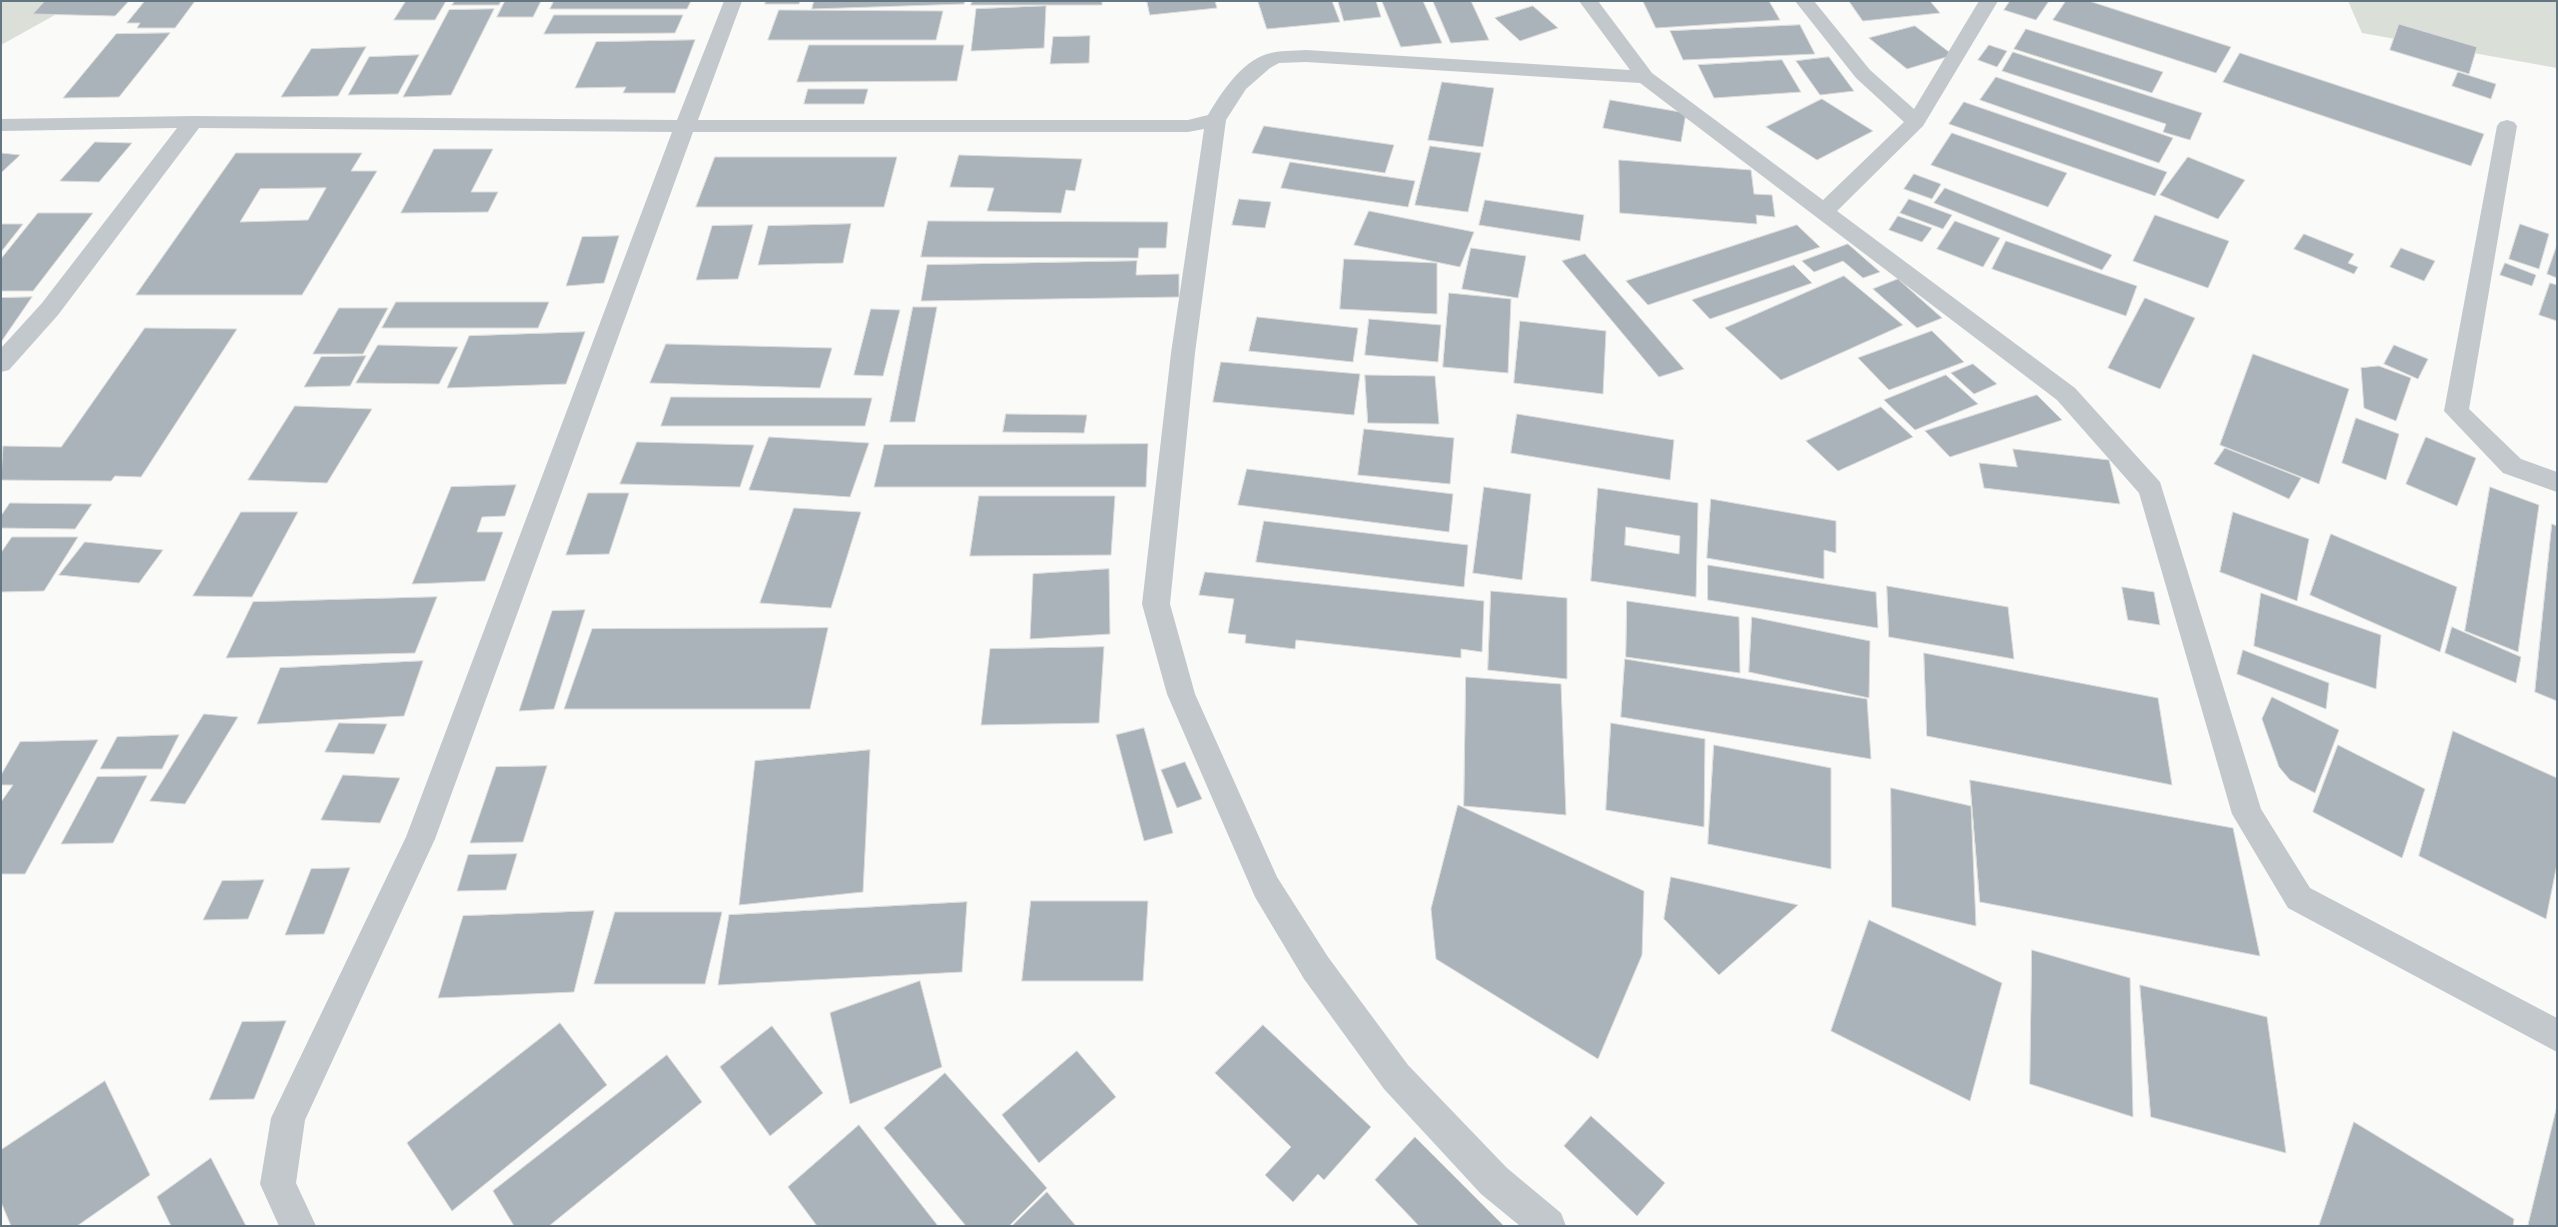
<!DOCTYPE html>
<html>
<head>
<meta charset="utf-8">
<style>
  body { margin:0 }
  #map { position:relative; width:2558px; height:1227px; overflow:hidden; background:#fafaf8; font-family:"Archivo Narrow",sans-serif }
  canvas { display:block }
  .frame { position:absolute; inset:0; border:2px solid #657683; pointer-events:none }
</style>
</head>
<body>
<div id="map">
<canvas width="2558" height="1227"></canvas>
<div class="frame"></div>
</div>
<script>
const g = document.querySelector('canvas').getContext('2d');
g.lineJoin = 'round';
function fillPath(path, color) { g.fillStyle = color; g.fill(path, 'evenodd'); }
function trace(path, color, width, dash) { g.strokeStyle = color; g.lineWidth = width; g.lineCap = dash ? 'butt' : 'round'; g.setLineDash(dash || []); g.stroke(path); }
fillPath(new Path2D(`
  M1,1H80L1,45Z
  M2348,1H2557V68L2362,33Z`), '#dadfd7');
const building = new Path2D(`
  M45,1H129L115,16L33,14Z
  M145,1H195L175,28H137L140,23H127Z
  M406,1H446L435,20H394Z
  M455,1H501L499,5H452Z
  M505,1H541L533,17H497Z
  M554,1H691L687,9H550Z
  M766,1H800L799,4H765Z
  M814,1H965L964,4L812,9Z
  M972,1H1102V5H971Z
  M1147,1H1215L1217,8L1150,15Z
  M1258,1H1332L1340,22L1267,29Z
  M1338,1H1376L1381,17L1344,21Z
  M1382,1H1423L1442,43L1401,47Z
  M1433,1H1471L1489,40L1451,43Z
  M1643,1H1769L1780,20L1656,28Z
  M1849,1H1930L1940,13L1863,21Z
  M2010,1H2049L2036,20L2004,10Z
  M2066,1H2089L2231,47L2216,73L2053,20Z
  M1046,6L1044,48L971,51L976,9Z
  M1533,6L1558,28L1520,41L1495,18Z
  M494,9L451,95L403,97L449,10Z
  M779,10L943,11L936,40H768Z
  M554,15H683L675,33L544,34Z
  M2399,24L2477,47L2469,74L2390,50Z
  M1800,25L1815,54L1683,60L1670,31Z
  M1915,26L1953,55L1907,69L1869,38Z
  M2026,29L2163,72L2152,93L2014,49Z
  M170,33L119,97L63,98L116,34Z
  M1090,36L1089,63L1050,64L1053,37Z
  M695,40L675,93H623L626,87L575,88L596,42Z
  M809,45H964L957,81L797,82Z
  M1989,45L2007,51L1997,67L1978,60Z
  M366,47L338,96L281,97L311,49Z
  M2013,52L2202,113L2190,140L2163,132L2166,124L2002,71Z
  M2240,53L2484,134L2471,166L2223,82Z
  M419,55L398,94L348,95L369,57Z
  M1829,57L1854,91L1820,95L1796,61Z
  M1782,60L1801,92L1714,98L1698,65Z
  M2458,72L2496,84L2491,99L2452,86Z
  M1996,77L2173,138L2159,163L1980,100Z
  M1442,82L1494,88L1483,147L1428,140Z
  M808,89H868L864,104H804Z
  M1822,99L1873,131L1817,160L1766,127Z
  M1610,100L1686,113L1681,142L1603,128Z
  M1964,102L2167,172L2155,196L1949,124Z
  M1264,126L1394,145L1385,173L1252,153Z
  M1952,133L2067,173L2048,207L1931,165Z
  M95,142L132,143L99,182L60,181Z
  M1430,146L1481,153L1468,212L1415,205Z
  M434,149H493L471,192H498L488,212L401,213Z
  M1,153L20,155L1,173Z
  M236,153H362L351,171H377L302,295H136ZM326,188L308,220L240,222L260,189Z
  M959,155L1082,159L1075,191L1066,190L1061,213L987,211L994,188L950,187Z
  M715,157H897L884,207H696Z
  M2188,157L2245,180L2218,219L2160,195Z
  M1619,160L1751,170L1754,194L1772,195L1775,217L1756,215L1757,224L1620,213Z
  M1290,162L1415,181L1408,207L1281,188Z
  M1914,174L1941,184L1932,199L1904,189Z
  M1945,188L2112,255L2102,270L1934,203Z
  M1239,199L1271,202L1265,228L1232,225Z
  M1909,199L1952,215L1943,229L1900,213Z
  M1485,200L1584,215L1580,241L1479,225Z
  M1369,211L1474,232L1460,267L1354,245Z
  M38,213H93L33,291H1V259Z
  M2155,215L2229,241L2208,288L2133,261Z
  M1898,216L1932,228L1922,242L1889,230Z
  M928,221L1168,222L1166,248H1139L1138,258L921,257Z
  M1955,221L2000,238L1983,267L1937,249Z
  M1,224H23L1,252Z
  M851,224L843,263L758,265L768,226Z
  M2520,224L2549,234L2539,269L2509,259Z
  M753,225L738,279L696,280L712,226Z
  M1797,225L1820,247L1648,305L1626,281Z
  M2304,234L2354,254L2348,263L2358,267L2354,274L2294,249Z
  M619,236L604,283L566,286L582,237Z
  M2006,241L2137,286L2126,316L1992,269Z
  M1848,244L1880,272L1863,278L1843,261L1814,272L1802,261Z
  M2557,245V278L2547,274Z
  M1471,248L1526,256L1518,298L1462,289Z
  M2401,248L2435,261L2424,281L2390,267Z
  M1585,254L1684,369L1659,377L1562,261Z
  M1344,259L1437,263V314L1340,309Z
  M1137,261L1136,275L1179,274V297L921,301L927,265Z
  M2505,263L2536,275L2532,286L2500,275Z
  M1794,265L1812,283L1710,319L1692,300Z
  M1844,276L1903,325L1781,380L1725,328Z
  M1898,279L1942,318L1917,328L1873,289Z
  M2550,283L2557,285V321L2539,315Z
  M1449,293L1511,299L1508,373L1443,367Z
  M32,297L1,342V298Z
  M2145,298L2195,318L2160,389L2108,368Z
  M396,302H549L538,328H382Z
  M913,307H937L915,422H890Z
  M339,308H388L363,354H313Z
  M871,309L900,310L883,376L854,375Z
  M1257,317L1358,328L1353,362L1249,351Z
  M1369,319L1441,325L1438,362L1365,355Z
  M1520,321L1606,331L1603,394L1514,383Z
  M145,328L237,329L141,477L115,476L111,481L1,480L3,446L61,447Z
  M1932,331L1964,362L1889,390L1858,358Z
  M585,332L566,384L447,388L469,336Z
  M666,344L832,348L820,388L650,383Z
  M378,345L458,347L439,384L356,383Z
  M2394,345L2428,359L2418,379L2384,364Z
  M2253,354L2349,389L2319,484L2220,445Z
  M366,356L350,386L304,387L321,357Z
  M1221,362L1360,374L1354,415L1213,402Z
  M1973,364L1997,384L1974,394L1951,373Z
  M2379,366L2411,378L2396,421L2364,408L2361,368Z
  M1365,375L1435,376L1439,424L1368,423Z
  M1946,375L1978,404L1915,430L1884,400Z
  M2037,395L2062,420L1950,457L1925,431Z
  M671,397L872,398L865,426H661Z
  M295,406L372,409L327,483L248,480Z
  M1881,407L1913,437L1838,471L1806,441Z
  M1006,414L1087,415L1084,433L1003,432Z
  M1517,414L1674,440L1670,480L1511,453Z
  M2356,418L2399,434L2386,480L2342,463Z
  M1364,429L1454,438L1450,484L1358,475Z
  M769,437L869,443L850,497L749,490Z
  M2426,437L2476,458L2457,506L2406,484Z
  M637,442L754,445L740,487L620,484Z
  M1148,444L1146,487H874L884,445Z
  M2225,448L2301,478L2289,499L2214,464Z
  M2013,449L2109,460L2120,504L1984,488L1979,463L2017,467Z
  M1247,469L1453,494L1449,532L1238,505Z
  M516,485L505,516L482,517L477,532H503L485,581L412,584L451,487Z
  M1484,487L1531,494L1522,580L1473,573Z
  M2490,487L2539,505L2518,652L2465,631Z
  M1598,488L1698,503L1696,597L1591,581ZM1626,527L1680,536L1679,554L1625,545Z
  M588,493H629L609,554L566,555Z
  M979,496H1115L1111,555L970,556Z
  M1711,499L1836,521V553L1824,550V579L1707,558Z
  M10,503L92,504L75,529L1,528V516Z
  M794,508L861,512L831,608L760,603Z
  M241,512H298L252,597L193,596Z
  M2233,512L2309,539L2297,601L2220,572Z
  M1264,521L1468,545L1464,587L1256,562Z
  M2552,524L2557,526V701L2535,692Z
  M2331,534L2457,587L2440,652L2310,595Z
  M12,537H78L44,591L1,592V553Z
  M85,542L163,550L139,583L59,575Z
  M1708,565L1876,592L1878,628L1708,600Z
  M1109,569L1110,634L1030,639L1033,574Z
  M1205,572L1484,601L1482,652L1461,649V658L1296,640L1295,649L1245,643L1246,635L1228,633L1234,599L1199,595Z
  M1887,586L2008,607L2014,659L1889,637Z
  M2122,587L2154,592L2160,625L2128,620Z
  M1491,591L1567,598V679L1488,670Z
  M2261,593L2381,635L2376,689L2254,646Z
  M437,597L415,653L226,658L253,602Z
  M1627,601L1739,617L1740,673L1626,657Z
  M585,610L554,709L519,711L552,611Z
  M1752,617L1870,641L1869,698L1749,672Z
  M2452,627L2521,657L2516,683L2445,653Z
  M828,628L810,709H564L592,629Z
  M1104,647L1099,723L981,725L990,649Z
  M2243,650L2329,683L2326,709L2237,674Z
  M1924,653L2158,698L2172,785L1927,736Z
  M1625,659L1867,699L1871,759L1621,717Z
  M423,661L404,716L257,724L280,668Z
  M1466,677L1561,684L1566,815L1464,806Z
  M2272,697L2339,730L2315,793L2290,780L2279,767L2262,719Z
  M204,714L238,717L185,804L150,801Z
  M339,723L387,724L374,754L325,752Z
  M1611,723L1705,739L1704,827L1606,810Z
  M1144,728L1173,833L1144,841L1116,735Z
  M2453,731L2557,778V864L2546,919L2419,856Z
  M179,735L162,769H100L117,737Z
  M98,740L25,874H1V802L13,785H1V775L20,742Z
  M1714,745L1831,768V869L1708,844Z
  M2338,745L2425,789L2402,858L2313,812Z
  M870,750L863,892L739,905L755,761Z
  M1185,762L1202,799L1177,808L1161,770Z
  M547,766L523,842L470,843L496,767Z
  M343,775L400,778L380,823L321,820Z
  M147,776L113,843L61,844L97,777Z
  M1970,780L2233,828L2260,956L1980,902Z
  M1891,788L1971,806L1976,926L1892,907Z
  M1458,805L1644,891L1642,955L1598,1059L1436,959L1431,909Z
  M517,854L506,890L457,891L468,855Z
  M350,868L324,934L285,935L311,869Z
  M1671,877L1798,905L1719,975L1664,919Z
  M264,880L248,919L203,920L222,881Z
  M1031,901H1148L1143,981H1022Z
  M967,902L962,972L718,985L729,915Z
  M594,911L574,992L438,998L463,916Z
  M615,912H722L705,984H594Z
  M1869,920L2002,983L1970,1101L1831,1031Z
  M2032,950L2130,978L2133,1117L2030,1084Z
  M920,981L942,1067L850,1104L830,1013Z
  M2140,985L2267,1017L2286,1153L2151,1117Z
  M286,1021L254,1099L209,1100L242,1022Z
  M560,1023L607,1085L452,1211L407,1143Z
  M1263,1025L1371,1127L1324,1180L1318,1174L1293,1202L1265,1175L1291,1147L1215,1073Z
  M772,1026L823,1093L770,1136L720,1067Z
  M1077,1051L1116,1097L1039,1163L1002,1115Z
  M667,1055L702,1102L549,1226H514L493,1191Z
  M945,1073L1047,1188L1009,1226H966L884,1128Z
  M105,1081L150,1175L77,1226H11L1,1202V1150Z
  M2557,1106V1226H2528Z
  M1591,1116L1665,1183L1637,1216L1564,1146Z
  M2354,1122L2514,1219L2513,1226H2319Z
  M859,1125L938,1226H817L788,1187Z
  M1415,1137L1504,1226H1419L1375,1180Z
  M211,1158L246,1226H171L157,1197Z
  M1047,1192L1076,1226H1012Z`);
fillPath(building, '#aab3b9');
trace(building, '#dcdcda', 1);
fillPath(new Path2D(`
  M724,1H742L698,120H1188L1208,115C1221,93 1241,62 1267,54C1280,50 1293,51 1306,50L1630,70L1579,1H1598L1652,73L1823,200L1904,122L1856,78L1795,1H1814L1870,70L1914,109L1979,1H1998L1923,126L1837,211L2075,388L2160,482L2261,809L2310,888L2557,1018V1052L2288,908L2232,814L2139,493L2057,400L1640,83L1306,62L1279,63L1270,68L1246,89L1226,120L1195,353L1170,604L1195,694L1277,877L1328,957L1408,1065L1507,1168L1561,1213L1566,1226H1520L1481,1194L1384,1089L1304,979L1255,897L1167,694L1142,604L1171,353L1204,129L1188,132H693L435,839L305,1120L296,1183L316,1226H279L260,1184L271,1118L406,837L672,132L199,128L58,315L9,370L1,372V348L42,303L177,128L1,131V119L193,116L677,120Z
  M2507,120L2514,122L2517,126L2469,409L2521,459L2557,472V492L2503,473L2444,411L2497,126L2500,122Z`), '#c3c8cc');
</script>
</body>
</html>
